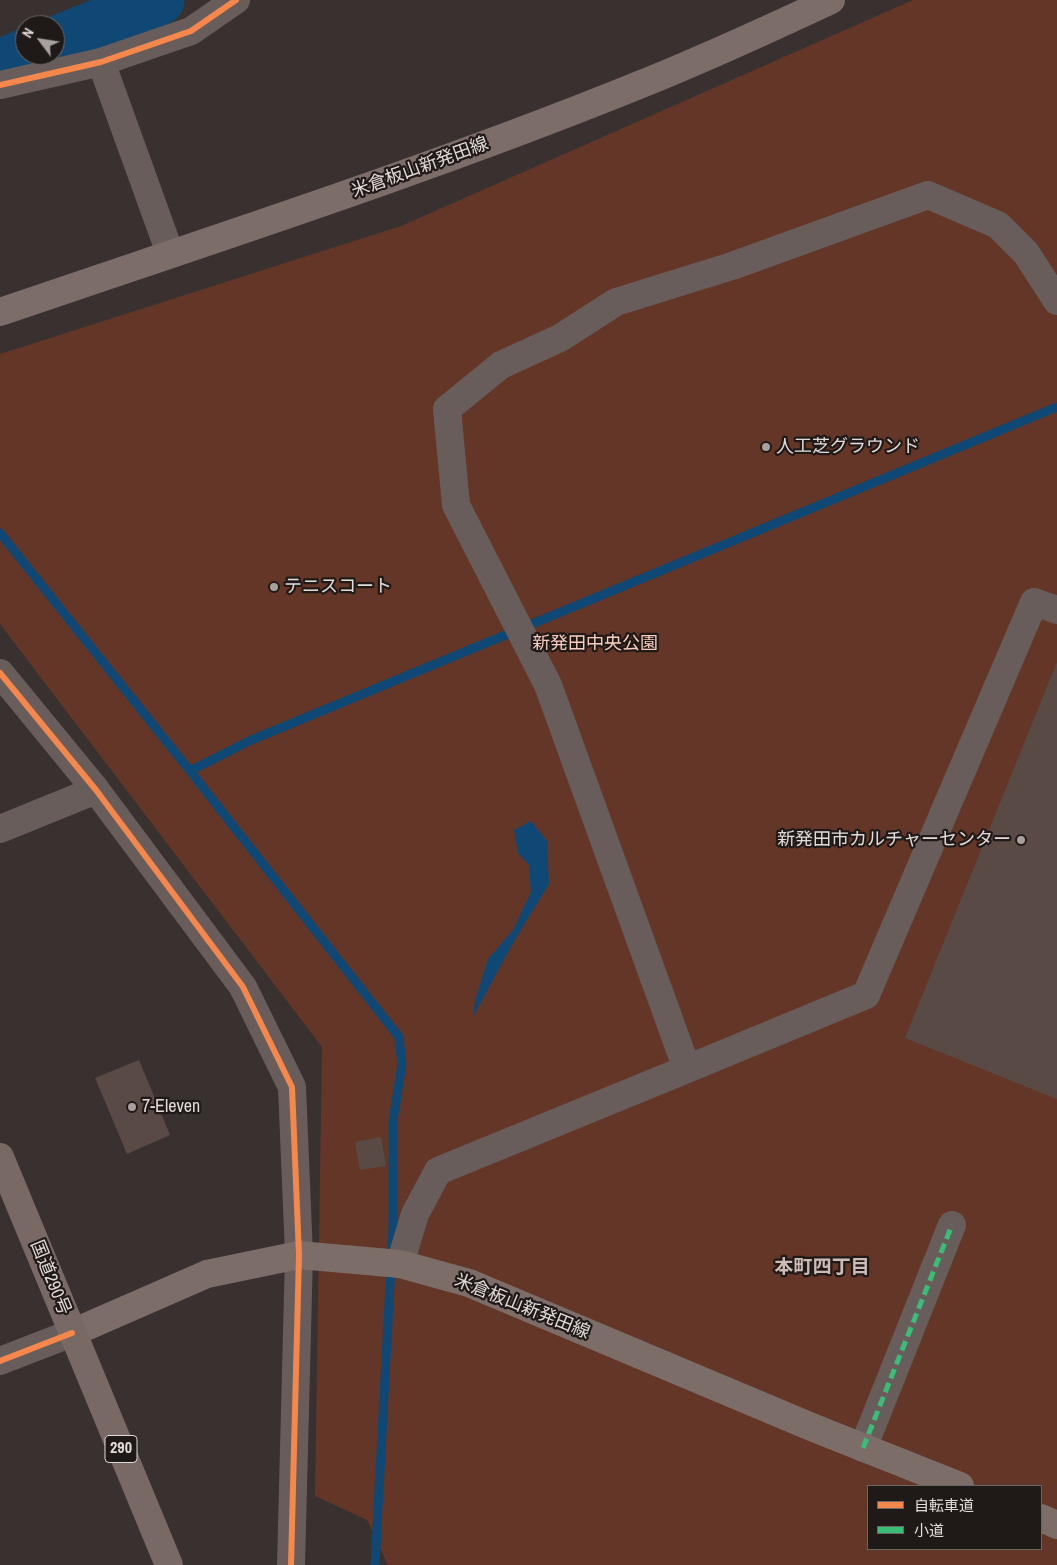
<!DOCTYPE html>
<html>
<head>
<meta charset="utf-8">
<style>
  body { margin:0 }
  #map { position:relative; width:1057px; height:1565px; overflow:hidden; background:#38312f; font-family:"Archivo Narrow","Noto Sans JP",sans-serif }
  canvas { display:block }
  .legend { position:absolute; left:867px; top:1485px; width:175px; height:65px; box-sizing:border-box; background:#1f1917; border:1px solid #6d6764; margin:0; padding:6px 9px; list-style:none; font-size:15px; color:#e3dbd8 }
  .legend li { display:flex; align-items:center; gap:10px; height:25px }
  .legend b { width:25px; border:1px solid #6d6764 }
  .north { position:absolute; left:15px; top:15px; width:50px; height:50px; box-sizing:border-box; background:#1f1917; border:1px solid #6d6764; border-radius:50%; rotate:301deg; font-size:14px; font-weight:700; line-height:20px; text-align:center; color:#e3dbd8 }
  .north::after { content:''; display:block; margin:auto; width:18px; height:22px; background:#a7a09d; clip-path:polygon(50% 0,100% 100%,50% 72%,0 100%) }
</style>
</head>
<body>
<div id="map">
<canvas width="1057" height="1565"></canvas>
<ul class="legend">
<li><b style="height:6px;background:#f5874c"></b>自転車道</li>
<li><b style="height:6px;background:#3abd76"></b>小道</li>
</ul>
<div class="north">N</div>
</div>
<script>
const g = document.querySelector('canvas').getContext('2d');
g.lineJoin = 'round';
function fillPath(path, color) { g.fillStyle = color; g.fill(path, 'evenodd'); }
function trace(path, color, width, dash) { g.strokeStyle = color; g.lineWidth = width; g.lineCap = dash ? 'butt' : 'round'; g.setLineDash(dash || []); g.stroke(path); }
function label(font, color, halo, rows, align = 'center') {
  g.font = font + ' "Archivo Narrow","Noto Sans JP",sans-serif'; g.lineWidth = 4.5; g.setLineDash([]); g.textBaseline = 'middle'; g.strokeStyle = halo; g.fillStyle = color; for (const [text, x, y, turn = 0] of rows) {
    g.save(); g.translate(x, y); g.rotate((+turn || 0) * Math.PI / 180); g.textAlign = isNaN(turn) ? turn : align; if (halo) g.strokeText(text, 0, 0); g.fillText(text, 0, 0); g.restore();
  }
}
fillPath(new Path2D(`
  M913,0H1057V1565H388L367,1520L315,1496L322,1047L0,624V354L401,226ZM868,1486H1041V1549H868Z`), '#643627');
fillPath(new Path2D(`
  M531,821L547,841L549,884L513,943L473,1017L475,1001L488,959L513,930L531,892L529,865L518,853L514,830Z`), '#0f4874');
trace(new Path2D(`
  M0,533L190,771L399,1037L402,1064L393,1121V1224L392,1253
  M190,771L249,741L1057,407
  M375,1565L391,1266`), '#0f4874', 9);
trace(new Path2D(`
  M55,42L159,0
  M0,65L25,54`), '#0f4874', 51);
fillPath(new Path2D(`
  M1057,662V1099L905,1038Z
  M139,1060L170,1135L127,1154L95,1078Z
  M381,1137L386,1166L360,1170L355,1142Z`), '#5a4a45');
trace(new Path2D(`
  M101,62L170,253
  M0,85L101,62L191,31L236,0
  M0,673L96,790L243,987L292,1087L299,1255L291,1565
  M0,829L96,790
  M687,1069L866,995L1034,602L1057,610
  M400,1264L415,1214L438,1171L687,1069L548,685L456,505L447,409L501,365L560,338L616,302L732,266L928,195L998,225L1026,253L1057,301
  M0,1361L72,1333
  M863,1448L952,1225`), '#685d5a', 28);
trace(new Path2D(`
  M0,312C214,239 429,170 639,85C704,59 767,30 831,0
  M72,1333L207,1274L299,1255L400,1264L469,1283L814,1428L960,1486
  M1041,1518L1057,1525`), '#7c6d69', 28);
trace(new Path2D(`
  M0,1157L169,1565`), '#796965', 28);
trace(new Path2D(`
  M863,1448L952,1225`), '#3abd76', 5, [10, 5]);
trace(new Path2D(`
  M0,85L101,62L191,31L236,0
  M0,673L96,790L243,987L292,1087L299,1255L291,1565
  M0,1361L72,1333`), '#f5874c', 6);
for (const [x, y, r, color] of [
  [766,447,5,"#a7a09d"],
  [274,587,5,"#a7a09d"],
  [1021,840,5,"#a7a09d"],
  [132,1107,5,"#a7a09d"]
]) { const dot = new Path2D(); dot.arc(x, y, r, 0, 2 * Math.PI); g.fillStyle = color; g.fill(dot); trace(dot, '#1f1917', 2); }
for (const [x, y, w] of [
  [121,1449,32]
]) { const box = new Path2D(); box.roundRect(x - w / 2, y - 13.5, w, 27, 4); g.fillStyle = '#1f1917'; g.fill(box); trace(box, '#e3dbd8', 1); }
label('bold 16px', '#e3dbd8', null, [
  ["290",121,1449]
]);
label('18px', '#e3dbd8', '#1f1917', [
  ["米倉板山新発田線",420,168,-20],
  ["国道290号",50,1278,68],
  ["米倉板山新発田線",522,1307,22]
]);
label('18px', '#e3dbd8', '#1f1917', [
  ["人工芝グラウンド",776,447],
  ["テニスコート",284,587],
  ["新発田市カルチャーセンター",1011,840,"right"],
  ["7-Eleven",142,1107]
], 'left');
label('18px', '#f9cdbf', '#1f1917', [
  ["新発田中央公園",595,644]
]);
label('bold 19px', '#cdbcb6', '#1f1917', [
  ["本町四丁目",822,1268]
]);
</script>
</body>
</html>
